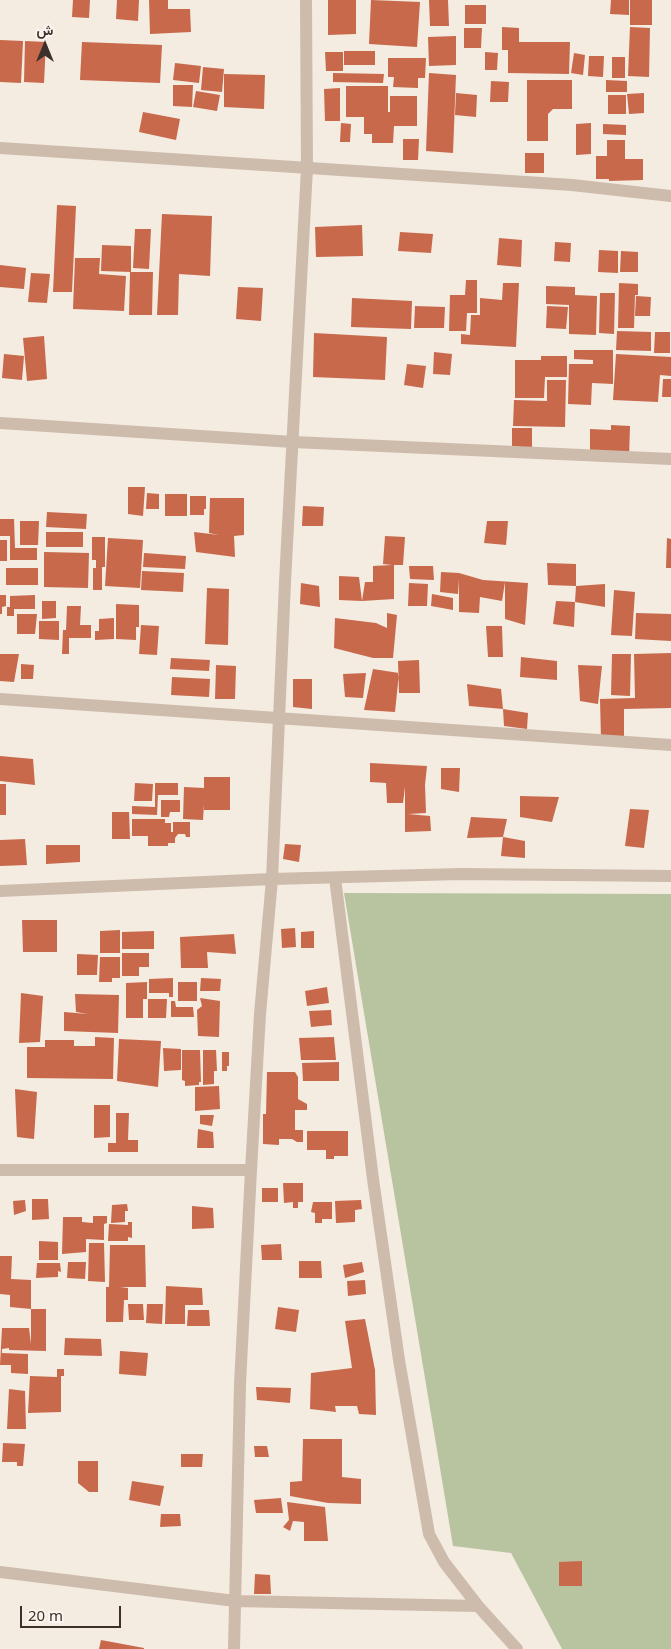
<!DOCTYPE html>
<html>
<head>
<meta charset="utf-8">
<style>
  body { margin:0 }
  #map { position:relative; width:671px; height:1649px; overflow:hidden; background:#f4ebe1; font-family:"Noto Sans",Vazirmatn,sans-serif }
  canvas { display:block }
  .north { position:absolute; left:20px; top:20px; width:50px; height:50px; -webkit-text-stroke:4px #fbf5ee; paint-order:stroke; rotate:0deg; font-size:14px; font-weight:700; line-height:20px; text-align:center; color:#3b302b }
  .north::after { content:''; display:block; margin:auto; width:18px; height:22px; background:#3b302b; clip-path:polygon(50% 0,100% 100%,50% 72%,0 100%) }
  .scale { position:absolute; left:20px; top:1606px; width:101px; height:22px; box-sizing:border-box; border:2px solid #3b302b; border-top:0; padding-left:6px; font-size:15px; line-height:18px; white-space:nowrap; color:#3b302b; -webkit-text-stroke:4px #fbf5ee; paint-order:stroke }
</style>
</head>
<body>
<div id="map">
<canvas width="671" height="1649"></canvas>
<div class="north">ش</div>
<div class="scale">20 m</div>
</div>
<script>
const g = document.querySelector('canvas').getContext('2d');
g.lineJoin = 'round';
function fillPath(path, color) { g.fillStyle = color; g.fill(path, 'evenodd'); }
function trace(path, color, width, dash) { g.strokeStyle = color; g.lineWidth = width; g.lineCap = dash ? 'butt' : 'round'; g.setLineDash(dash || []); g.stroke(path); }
fillPath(new Path2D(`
  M344,893L671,894V1649H562L511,1553L453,1546Z`), '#b8c4a0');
fillPath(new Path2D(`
  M73,0H90L89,18L72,17Z
  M117,0H139L138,21L116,19Z
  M149,0H168V9H190L191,32L150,34Z
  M328,0H356V34L328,35Z
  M371,0L420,2L417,47L369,44Z
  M429,0H448L449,26H430Z
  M611,0H629V15L610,14Z
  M630,0H652V25H630Z
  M465,5H486V24H465Z
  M502,27L519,28V42H570L569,74L508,73V50H502Z
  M630,27L650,28L649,77L628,76Z
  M464,28H482L481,48H464Z
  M456,36V65L429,66L428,37Z
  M0,40L23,41L21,83L0,82Z
  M25,41L46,42L44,83L24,82Z
  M82,42L162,45L160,83L80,80Z
  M344,51H375V65H344Z
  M325,52H343V71H326Z
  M485,52L498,53L497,70H485Z
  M574,53L585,55L583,75L571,73Z
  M589,56H604L603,77L588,76Z
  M612,57H625V78H612Z
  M388,58H426L425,78H418V88L393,87L394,77H388Z
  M175,63L201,66L199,83L173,80Z
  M203,67L224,69L222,92L201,90Z
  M333,73L384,74L383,83L333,82Z
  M429,73L456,75L453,153L426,151Z
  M224,74L265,75L264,109L224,107Z
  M527,80H572V109H553L548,114V141H527Z
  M606,80L627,81V92H606Z
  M491,81L509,82L508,102H490Z
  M173,85H193L192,107L173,106Z
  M346,86H388V112H390V96H417V126H394L393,143H372V134H364V117H346Z
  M340,88V121H325L324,89Z
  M196,91L220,95L217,111L193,107Z
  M456,93L477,95L476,117L455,115Z
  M644,93V113L629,114L627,94Z
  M608,95H626V114H608Z
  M143,112L180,119L176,140L139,132Z
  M341,123L351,124L350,142H340Z
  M591,123V154L576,155V124Z
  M603,124L626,125V135L603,134Z
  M403,139H419L418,160H403Z
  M607,140H625V159H643V180L609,181V179H596V156H607Z
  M525,153H544V173H525Z
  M57,205L76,206L72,292H53Z
  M162,214L212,216L210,276L179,274L178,315H157Z
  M362,225L363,256L316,257L315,227Z
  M135,229H151L149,269L133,268Z
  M400,232L433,234L431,253L398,251Z
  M499,238L522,240L521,267L497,265Z
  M555,242L571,243L570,262L554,261Z
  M102,245L131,246V272L101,271Z
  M599,250L618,251V273L598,272Z
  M621,251L638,252V272H620Z
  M75,258H100L99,274L126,276L124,311L73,309Z
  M0,265L26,268L24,289L0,287Z
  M130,272H153L152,315H129Z
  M31,273L50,274L47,303L28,302Z
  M466,280H477V313H467L466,331H449L450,295H465Z
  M503,283H519L516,347L461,344V334L470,335L471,315H480V298L502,300Z
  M619,283L638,284V295H635L634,328H618Z
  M546,286L575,287V295L597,296L596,335L569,334V305L546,304Z
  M238,287L263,288L261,321L236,319Z
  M600,293H615L614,334L599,333Z
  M636,296L651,297L650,316H635Z
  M352,298L412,301L411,329L351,327Z
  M415,306L445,307L444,328H414Z
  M547,306L568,307L566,329L546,328Z
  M617,331L651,332V351L616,350Z
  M655,332H670V353H654Z
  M314,333L387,337L385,380L313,377Z
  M44,336L47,379L27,381L23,338Z
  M574,350H613V384L592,383L591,405L568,404L569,364H593V360L574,359Z
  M434,352L452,354L450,375L433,374Z
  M4,354L24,356L22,380L2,378Z
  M616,354L671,357V376L660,375L658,402L613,400Z
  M541,356H567V377H545L544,398H515V360H541Z
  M407,364L426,366L423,388L404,385Z
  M663,379H671V397H662Z
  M547,380H566L565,427L513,426L514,400L547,401Z
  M611,425L630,426L629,458L590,457V429L611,430Z
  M512,428H532V447H512Z
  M128,487H145L143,516L128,514Z
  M147,493L159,494V509H146Z
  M165,494H187V516H165Z
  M190,496H206V509H204V515H190Z
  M210,498H244V535L234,536L235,557L196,552L194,532L219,535L209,533Z
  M303,506L324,507L323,526H302Z
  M47,512L87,514L86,529L46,527Z
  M0,519H14L15,548H37V560H10V536H0Z
  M20,521H39L38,545H20Z
  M487,521H508L506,545L484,543Z
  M46,532H83V547H46Z
  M385,536L405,537L403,565H394V599L362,601L365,582H373V566L392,565L383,564Z
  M92,537H105V567H102V590H93V568H96V560H92Z
  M108,538L143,540L140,588L105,586Z
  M667,538L671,539V568H666Z
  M0,540H7V561H0Z
  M44,552L89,553L88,588L44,587Z
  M144,553L186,556L185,569L143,567Z
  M547,563L576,564V586L548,585Z
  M409,566H433L434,580L410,579Z
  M6,568H38V585H6Z
  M142,571L184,573L183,592L141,590Z
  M441,572L459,573L483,580L528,583L525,625L505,619V582L502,601L480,597L479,613L459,612V579L458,594L440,592Z
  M339,576L359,577L362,601L339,600Z
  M301,583L319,586L320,607L300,604Z
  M409,583L428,584L427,606H408Z
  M605,584V607L575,602L576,586Z
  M207,588L229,589L228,645L205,644Z
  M614,590L635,592L632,636L611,635Z
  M432,594L453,598V610L431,606Z
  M0,595H6V606L2,607V614H0Z
  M35,595V609H14V616H7V607H10V596Z
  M42,601H56V618L42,619Z
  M556,601L575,602L574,627L553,624Z
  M116,604L139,605V627H136V640L116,639Z
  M67,606H81L80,625H91V638H69V654H62L63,630H66Z
  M387,613L397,615L393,658H373L334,648L335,618L376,623L387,628Z
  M636,613L671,614V641L635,639Z
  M17,614H37L35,634H17Z
  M114,618V639L95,640V631H99V619Z
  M39,621H59V640L39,639Z
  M141,625L159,626L157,655L139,654Z
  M486,626H502L503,657H488Z
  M671,653V708L624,709V738L601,739L600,699L635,698L634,654Z
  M0,654H19L14,682L0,681Z
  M612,654H631L630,696L611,695Z
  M521,657L557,661V680L520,677Z
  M171,658L210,660L209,671L170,669Z
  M419,660L420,693H399L398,661Z
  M21,664L34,665L33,679H21Z
  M216,665L236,666L235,699H215Z
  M578,665L602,666L598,704L580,701Z
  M373,669L399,673L395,712L364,710Z
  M366,673L363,698L345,697L343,674Z
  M172,677L210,679L209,697L171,695Z
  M293,679H312V709L293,707Z
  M467,684L501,689L503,709L528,713L527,729L504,726L503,709L469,706Z
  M0,756L33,759L35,785L0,781Z
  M370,763L427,766L425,785L426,813L408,814L430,816L431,831L405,832V787L403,803H387L386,783L370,782Z
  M441,768H460L459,792L441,789Z
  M204,777H230V810H204V804L203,820L183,819L184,787L204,788Z
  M135,783L153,784L152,801H134Z
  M155,783H178V795H158L157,815L132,814V806L155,807Z
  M0,784H6V815H0Z
  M520,796L559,797L552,822L520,817Z
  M161,800H180V812H170L169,817H161Z
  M630,809L649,810L644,848L625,846Z
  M112,812H129L130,839H112Z
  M471,817L507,819L503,837L467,838Z
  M132,819H165V823H171V832H173V822H190V837H186L185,834H178L175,838V843H168V846H148V836H132Z
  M503,837L525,841V858L501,856Z
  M25,839L27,865L0,866V840Z
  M285,844L301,845L299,862L283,859Z
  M46,845H80V862L46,864Z
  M22,920H57V952H23Z
  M295,928L296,947L282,948L281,929Z
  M120,930V953H100V931Z
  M154,931V949H122V932Z
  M314,931V948H301V932Z
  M234,934L236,954L207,952L208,968H181L180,937Z
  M122,953H149V967H139V976H122Z
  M77,954L98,955L97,975H77Z
  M100,957H120V978H112V982H99Z
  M173,978V997H169V993H149V979Z
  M201,978L221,979L220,991H200Z
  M147,982V999H143V1018H126V983Z
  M178,982H197V1001H178Z
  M327,987L329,1003L307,1006L305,991Z
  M21,993L43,996L40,1042L19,1043Z
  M75,994L119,995L118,1033L64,1031V1012L88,1014L76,1012Z
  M200,998L220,1001L219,1037L198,1036L197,1010L202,1006Z
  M148,999H167L166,1018H148Z
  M171,1001H175L176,1007H193L194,1017H171Z
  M331,1010L332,1025L311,1027L309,1011Z
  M95,1037L114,1038L113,1079L27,1078V1047H45V1040H74V1046H95Z
  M334,1037L336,1060H301L299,1038Z
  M119,1039L161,1041L158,1087L117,1081Z
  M163,1048L181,1049V1070L164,1071Z
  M182,1050H200L201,1082H199V1085L185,1086V1081L182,1080Z
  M203,1050H216L217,1071H214V1084L203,1085Z
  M222,1052H229V1066H227V1071H222Z
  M339,1062V1081H303L302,1063Z
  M267,1072H295L298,1077V1099L307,1104V1110H295V1130H303V1142H297L292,1139H279V1145L263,1144V1114H266Z
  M219,1086L220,1109L195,1111V1087Z
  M15,1089L37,1092L34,1139L17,1137Z
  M94,1105H110V1137L94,1138Z
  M116,1113H129L128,1140H138V1152H108V1143H116Z
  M200,1115H214L212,1126L200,1124Z
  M198,1129L213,1132L214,1148H197Z
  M307,1131H348V1156H334V1159H326V1150H307Z
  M283,1183H303V1202H298V1208H293V1202L284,1203Z
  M262,1188H278V1202H262Z
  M32,1199H48L49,1219L32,1220Z
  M25,1200L26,1211L14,1215L13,1201Z
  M361,1200L362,1209L355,1210V1222L336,1223L335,1201Z
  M313,1202H332V1219H322V1223H315V1213L311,1212Z
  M127,1204L128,1211H125V1222L111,1223L112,1205Z
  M192,1206L213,1208L214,1228L192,1229Z
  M93,1216H107V1223L104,1224V1240L86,1239V1252L62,1254L63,1217H82V1222L93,1223Z
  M128,1222H132V1238L128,1237V1241H108L109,1224L128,1225Z
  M39,1241L58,1242V1260H39Z
  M89,1243H104L105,1282L88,1281Z
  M281,1244L282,1260H262L261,1245Z
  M110,1245H145L146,1287H120L128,1288V1300H124L123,1322H106V1287H109Z
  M0,1256H12L11,1279L31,1280V1309L10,1307V1295L0,1294Z
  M299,1261H321L322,1278H299Z
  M68,1262H86L85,1279L67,1278Z
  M362,1262L364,1272L345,1278L343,1265Z
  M37,1263H60L61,1272L58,1271V1277L36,1278Z
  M365,1280L366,1294L348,1296L347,1281Z
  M166,1286L202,1288L203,1305H185V1324H165Z
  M128,1304H143L144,1320H129Z
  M147,1304H163L162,1324L146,1323Z
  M278,1307L299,1310L296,1332L275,1329Z
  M31,1309H46V1351L9,1350V1348L2,1349V1353L28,1354V1374L11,1373V1365H0L2,1328H29L31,1344Z
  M188,1310H209L210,1326H187Z
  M365,1319L375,1370L376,1415L359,1414L357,1406H335L336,1412L310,1409L311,1373L352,1368L345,1321Z
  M65,1338L101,1339L102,1356L64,1355Z
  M120,1351L148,1353L146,1376L119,1374Z
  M57,1369H64V1376H61V1412L28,1413L30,1376L57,1377Z
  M256,1387L291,1388L290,1403L257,1400Z
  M9,1389L25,1391L26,1429H7Z
  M303,1439H342V1477L361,1479V1504L328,1503L290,1496V1482L302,1481Z
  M3,1443L25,1444L23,1466H17V1462H2Z
  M254,1446H267L269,1457H255Z
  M181,1454H203L202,1467H181Z
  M78,1461H98V1492H89L78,1483Z
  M132,1481L164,1486L160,1506L129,1500Z
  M281,1498L283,1513H256L254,1500Z
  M287,1502L325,1507L328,1541H304V1522L293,1521L290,1531L283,1527L289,1520Z
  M161,1514H180L181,1526L160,1527Z
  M582,1561V1586H559V1562Z
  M255,1574L270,1575L271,1594H254Z
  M101,1640L144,1648V1649H99Z`), '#c8694b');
trace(new Path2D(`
  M0,148L572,185L671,196
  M0,423L293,442L671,459
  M0,699L671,745
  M335,878L373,1179L399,1360L429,1534L444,1562L478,1606L517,1649
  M0,891L272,879L460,874L671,876
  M0,1170H251
  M0,1572L235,1601L478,1606
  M234,1649L240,1384L251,1170L260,1014L272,879L285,582L307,168L306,0`), '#cdbbac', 12);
</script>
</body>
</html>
